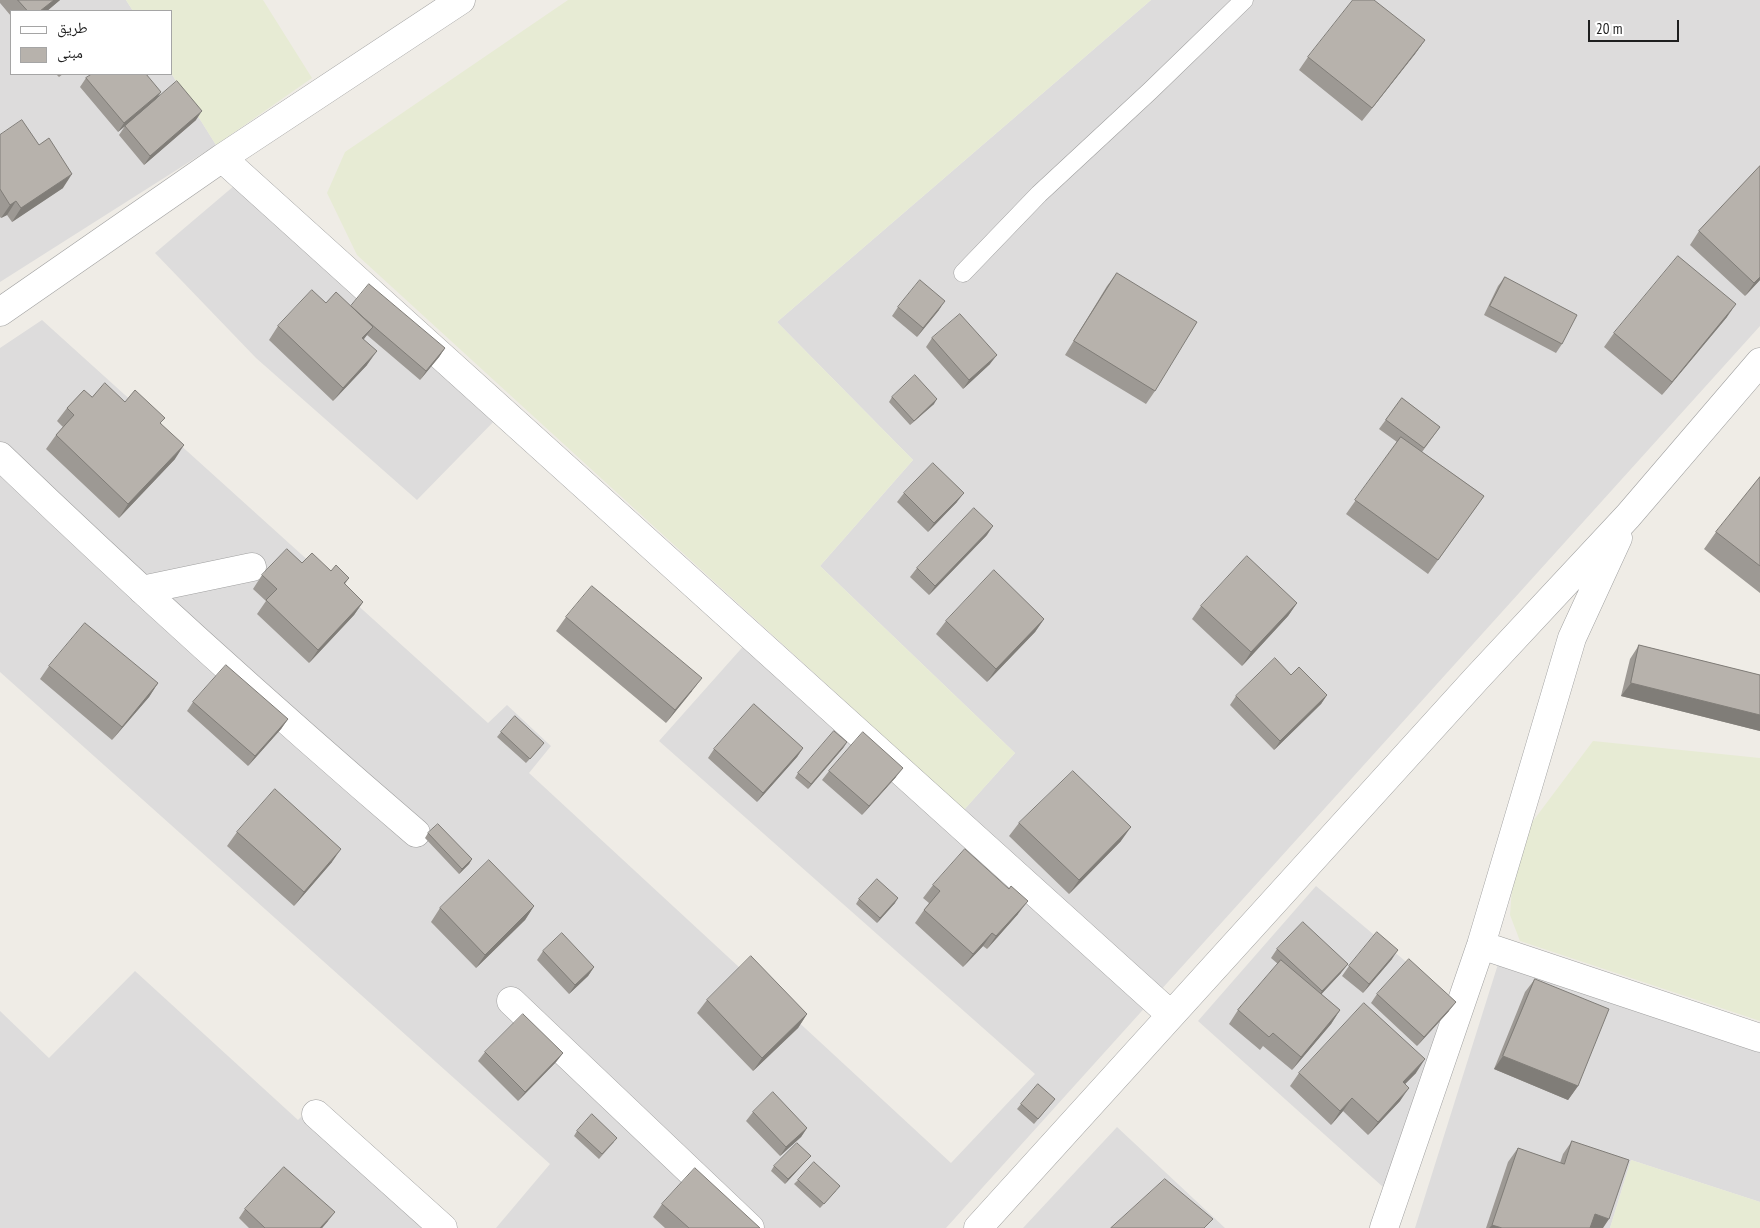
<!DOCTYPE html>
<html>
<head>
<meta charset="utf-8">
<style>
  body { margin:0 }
  #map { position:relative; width:1760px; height:1228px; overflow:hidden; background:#efece6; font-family:"PT Sans Narrow","Noto Naskh Arabic",sans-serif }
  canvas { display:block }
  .legend { position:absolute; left:10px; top:10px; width:162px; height:65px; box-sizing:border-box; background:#fff; border:1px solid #a5a5a5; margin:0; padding:6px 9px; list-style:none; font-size:15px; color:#1f1f1f }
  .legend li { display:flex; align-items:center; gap:10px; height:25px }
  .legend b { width:25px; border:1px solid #a5a5a5 }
  .scale { position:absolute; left:1588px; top:20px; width:91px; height:22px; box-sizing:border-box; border:2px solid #1f1f1f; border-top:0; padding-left:6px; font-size:15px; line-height:18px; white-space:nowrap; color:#1f1f1f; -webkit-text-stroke:4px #fff; paint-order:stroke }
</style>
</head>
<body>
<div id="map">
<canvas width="1760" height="1228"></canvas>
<ul class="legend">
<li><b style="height:6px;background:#fff"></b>طريق</li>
<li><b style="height:14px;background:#b7b2ac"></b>مبنى</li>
</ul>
<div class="scale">20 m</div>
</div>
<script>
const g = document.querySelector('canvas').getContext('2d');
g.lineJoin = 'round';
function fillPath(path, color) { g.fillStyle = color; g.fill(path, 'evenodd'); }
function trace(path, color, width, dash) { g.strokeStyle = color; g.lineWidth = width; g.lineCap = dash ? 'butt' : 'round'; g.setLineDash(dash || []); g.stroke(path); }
fillPath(new Path2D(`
  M0,0H126L133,11H11V74L171,73L216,145L0,282Z
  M1151,0H1760V326L946,1228H496L550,1164L0,672V348L42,320L488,723L507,705L551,746L529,773L951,1163L1035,1074L659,741L748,641L952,823L1015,753L820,566L913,460L777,322Z
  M241,180L502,413L417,500L256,358L155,253Z
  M1316,886L1455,1003L1383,1187L1198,1021Z
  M1499,961L1760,1050V1202L1631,1160L1610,1228H1415Z
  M135,971L298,1120L317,1101L456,1228H0V1011L49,1058Z
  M1117,1127L1225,1228H1023Z`), '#dddcdc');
fillPath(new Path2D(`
  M126,0H263L312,78L216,145L171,73V11H133Z
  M568,0H1151L777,322L913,460L820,566L1015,753L964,810L357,255L327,193L345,152Z
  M1593,741L1760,758V1021L1520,941L1510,915L1515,845Z
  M1631,1160L1760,1202V1228H1610Z`), '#e7ebd4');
const lane = new Path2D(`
  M963,273L1039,194L1150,91L1244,0`);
const street = new Path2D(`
  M222,158L1171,1015
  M0,312L222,158L461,0
  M0,456C135,586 274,711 416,833
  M142,590L252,567
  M1481,945L1760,1038
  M511,1001L750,1228
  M316,1114L443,1228
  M978,1228L1476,679L1628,516L1760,362
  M1384,1228L1481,945L1572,638L1618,538`);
trace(lane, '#a0a0a0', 19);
trace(street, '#a0a0a0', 29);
trace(lane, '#fff', 18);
trace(street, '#fff', 28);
fillPath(new Path2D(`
  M0,0H60L47,11H11V16L0,3Z
  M1425,40L1415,54L1362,121L1299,70L1308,57Z
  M56,74H63L59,77Z
  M86,78L161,92L155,100L196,120L144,165L119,135L125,126L118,132L80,87Z
  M0,135L63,188L12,222L7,215L1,218L0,217Z
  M1760,166V280L1745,296L1690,245L1699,231Z
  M1117,273L1155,391L1146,404L1065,355L1107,286Z
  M1505,277L1562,344L1556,353L1484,315L1498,286Z
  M326,303L351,306L445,348L439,357L420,380L367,335L364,339L367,365L333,401L269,340L278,326Z
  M898,307L939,310L917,337L892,316Z
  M1727,317L1662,395L1604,347L1614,333Z
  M932,338L990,364L963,389L926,347Z
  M92,397L125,402L161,423L175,459L119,518L46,449L56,435L63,427L57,421L67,408Z
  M892,397L934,404L910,425L889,402Z
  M1402,398L1440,427L1422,452L1484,496L1428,574L1346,514L1397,442L1379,429Z
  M1760,477V593L1704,549L1716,532Z
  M904,493L957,502L928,532L897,502Z
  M987,535L929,595L910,577L917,568Z
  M302,563L331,571L349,578L345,584L363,602L354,615L309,663L257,614L266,601L253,589L262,575Z
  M1297,603L1288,616L1242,666L1192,619L1201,606Z
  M566,617L692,691L666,723L556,631Z
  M1044,619L1035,632L987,682L936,634L946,621Z
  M1639,645L1760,675V731L1621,696L1630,659Z
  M49,666L158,683L149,697L112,740L40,679Z
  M1291,675L1327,695L1321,704L1274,750L1230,705L1236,696Z
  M193,702L288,719L281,729L248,766L187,711Z
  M501,732L541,747L526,763L497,737Z
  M844,747L808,789L795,778L798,773Z
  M803,748L797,757L757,802L708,758L714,749Z
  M829,771L896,777L862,815L822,780Z
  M1019,823L1121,841L1069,894L1009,836Z
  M237,832L332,862L294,906L227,846Z
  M428,833L472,859L469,864L459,874L425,838Z
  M933,885L1018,914L987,949L983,946L963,967L915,923L924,910L929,903L923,898Z
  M859,899L895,903L877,923L856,904Z
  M534,906L525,920L476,968L431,922L440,908Z
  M1277,949L1341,973L1321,994L1340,1010L1331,1024L1292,1070L1263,1046L1260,1050L1229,1024L1238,1010L1278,964L1271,958Z
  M543,951L594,967L588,976L569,994L537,960Z
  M1392,959L1363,993L1342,976L1349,966Z
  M1535,979L1578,1086L1568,1100L1494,1069L1525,992Z
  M1377,994L1449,1011L1417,1046L1371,1003Z
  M707,1000L807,1014L798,1028L753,1071L697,1013Z
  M485,1052L563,1053L556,1062L518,1101L478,1061Z
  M1299,1073H1416L1405,1084L1400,1101L1368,1135L1343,1111L1331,1125L1290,1086Z
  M1055,1099L1034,1124L1017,1109L1021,1104Z
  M753,1112L807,1128L801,1137L780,1156L746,1121Z
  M577,1131L614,1142L599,1159L574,1136Z
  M1572,1141L1603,1228H1486L1508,1162L1518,1148L1560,1163L1563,1154Z
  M807,1160L785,1184L771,1171L774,1166Z
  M798,1180L836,1191L820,1208L794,1184Z
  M662,1204L760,1228H665L653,1217Z
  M245,1209L328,1221L322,1228H249L239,1218Z`), '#9d9994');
fillPath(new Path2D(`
  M54,0H60L47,11H40Z
  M1425,40L1415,54L1362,121L1372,108Z
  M161,92L155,101L118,132L124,123Z
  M202,111L196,120L144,165L150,156Z
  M72,174L63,188L12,222L21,208Z
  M16,201L7,215L1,218L10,205Z
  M1760,277V280L1745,296L1754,283Z
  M945,301L939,310L917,337L923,328Z
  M1736,304L1727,317L1662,395L1672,382Z
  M373,327L363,340L362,338Z
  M445,348L439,357L420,380L426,371Z
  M377,351L367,365L333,401L343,388Z
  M997,355L990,364L963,389L969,380Z
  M937,399L934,404L910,425L914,421Z
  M184,445L175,459L119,518L128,504Z
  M964,493L957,502L928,532L934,523Z
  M993,526L987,535L929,595L935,586Z
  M363,602L354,615L309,663L318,650Z
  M1297,603L1288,616L1242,666L1251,652Z
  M1044,619L1035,632L987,682L996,669Z
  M702,678L692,691L666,723L675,710Z
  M158,683L149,697L112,740L122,727Z
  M1631,683L1760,715V731L1621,696Z
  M1327,695L1321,704L1274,750L1280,741Z
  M288,719L281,729L248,766L255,756Z
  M847,742L844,747L808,789L811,784Z
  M803,748L797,757L757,802L763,793Z
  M903,768L896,777L862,815L869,806Z
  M1131,827L1121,841L1069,894L1079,880Z
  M341,849L332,862L294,906L304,892Z
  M472,859L469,864L459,874L462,869Z
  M898,898L895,903L877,923L880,918Z
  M1028,901L1018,914L987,949L996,936Z
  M534,906L525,920L476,968L485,955Z
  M992,933L983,946L963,967L973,954Z
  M1398,950L1392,959L1363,993L1369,984Z
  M1348,964L1341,973L1316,1000L1322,991Z
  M594,967L588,976L569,994L575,985Z
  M1456,1002L1449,1011L1417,1046L1424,1037Z
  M1340,1010L1331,1024L1292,1070L1301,1057Z
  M807,1014L798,1028L753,1071L762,1058Z
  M563,1053L556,1062L518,1101L525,1092Z
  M1503,1056L1578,1086L1568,1100L1494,1069Z
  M1425,1059L1416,1073L1394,1095L1403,1082Z
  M1409,1088L1400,1101L1368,1135L1378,1122Z
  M1352,1098L1343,1111L1331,1125L1340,1111Z
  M807,1128L801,1137L780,1156L786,1147Z
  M811,1156L807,1160L785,1184L788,1179Z
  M335,1212L328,1221L322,1228H320Z
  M1595,1214L1609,1219L1603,1228H1588Z
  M1492,1225L1502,1228H1489Z`), '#807d78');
const building = new Path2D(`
  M18,0H54L40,11H28Z
  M1353,0H1374L1425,40L1372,108L1308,57Z
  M92,74H146L161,92L124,123L86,78Z
  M177,81L202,111L150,156L125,126Z
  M22,120L39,145L49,138L72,174L21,208L16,201L10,205L0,189V135Z
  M1760,166V277L1754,283L1699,231Z
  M1678,256L1736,304L1672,382L1614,333Z
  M1117,273L1197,322L1155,391L1074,341Z
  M1505,277L1577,315L1562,344L1490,306Z
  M920,280L945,301L923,328L898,307Z
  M369,284L445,348L426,371L364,318L351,306Z
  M312,290L326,303L336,292L373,327L362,338L377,351L343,388L278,326Z
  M960,314L997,355L969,380L932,338Z
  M915,375L937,399L914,421L892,397Z
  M105,383L125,402L135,390L165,418L160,423L184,445L128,504L56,435L74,415L67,408L84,390L92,397Z
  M1402,398L1440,427L1424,448L1386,420Z
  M1401,437L1484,496L1438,560L1355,500Z
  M933,463L964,493L934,523L904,493Z
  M1760,477V566L1716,532Z
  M974,508L993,526L935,586L917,568Z
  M287,549L302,563L312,553L331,571L336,565L349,578L344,583L363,602L318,650L266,600L277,589L262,575Z
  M1247,556L1297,603L1251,652L1201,606Z
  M994,570L1044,619L996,669L946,621Z
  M592,586L702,678L675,710L566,617Z
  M85,623L158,683L122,727L49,666Z
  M1639,645L1760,675V715L1631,683Z
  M1275,658L1291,675L1299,667L1327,695L1280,741L1236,696Z
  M226,665L288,719L255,756L193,702Z
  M754,704L803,748L763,793L714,749Z
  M515,716L544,743L530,759L501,732Z
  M834,731L847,742L811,784L798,773Z
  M863,732L903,768L869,806L829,771Z
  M1073,771L1131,827L1079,880L1019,823Z
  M275,789L341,849L304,892L237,832Z
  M438,824L472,859L462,869L428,833Z
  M965,849L1009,889L1011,886L1028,901L996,936L992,933L973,954L924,910L940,891L933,885Z
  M489,860L534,906L485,955L440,908Z
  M877,879L898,898L880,918L859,899Z
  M1303,922L1348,964L1322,991L1277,949Z
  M1377,932L1398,950L1369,984L1349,966Z
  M562,933L594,967L575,985L543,951Z
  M751,956L807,1014L762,1058L707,1000Z
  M1409,959L1456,1002L1424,1037L1377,994Z
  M1281,960L1340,1010L1301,1057L1273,1033L1269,1037L1238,1010Z
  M1535,979L1609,1009L1578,1086L1503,1056Z
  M1364,1003L1425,1059L1403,1082L1409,1088L1378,1122L1352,1098L1340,1111L1299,1073Z
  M523,1014L563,1053L525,1092L485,1052Z
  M1038,1084L1055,1099L1038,1119L1021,1104Z
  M773,1092L807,1128L786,1147L753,1112Z
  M592,1114L617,1138L602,1154L577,1131Z
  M1572,1141L1629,1160L1609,1219L1595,1214L1590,1228H1502L1492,1225L1518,1148L1564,1164Z
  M797,1143L811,1156L788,1179L774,1166Z
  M814,1162L840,1186L824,1204L798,1180Z
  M284,1167L335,1212L320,1228H265L245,1209Z
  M695,1168L760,1228H689L662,1204Z
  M1165,1179L1213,1219L1204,1228H1111Z`);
fillPath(building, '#b7b2ac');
trace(building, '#807d78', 1);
</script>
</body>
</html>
